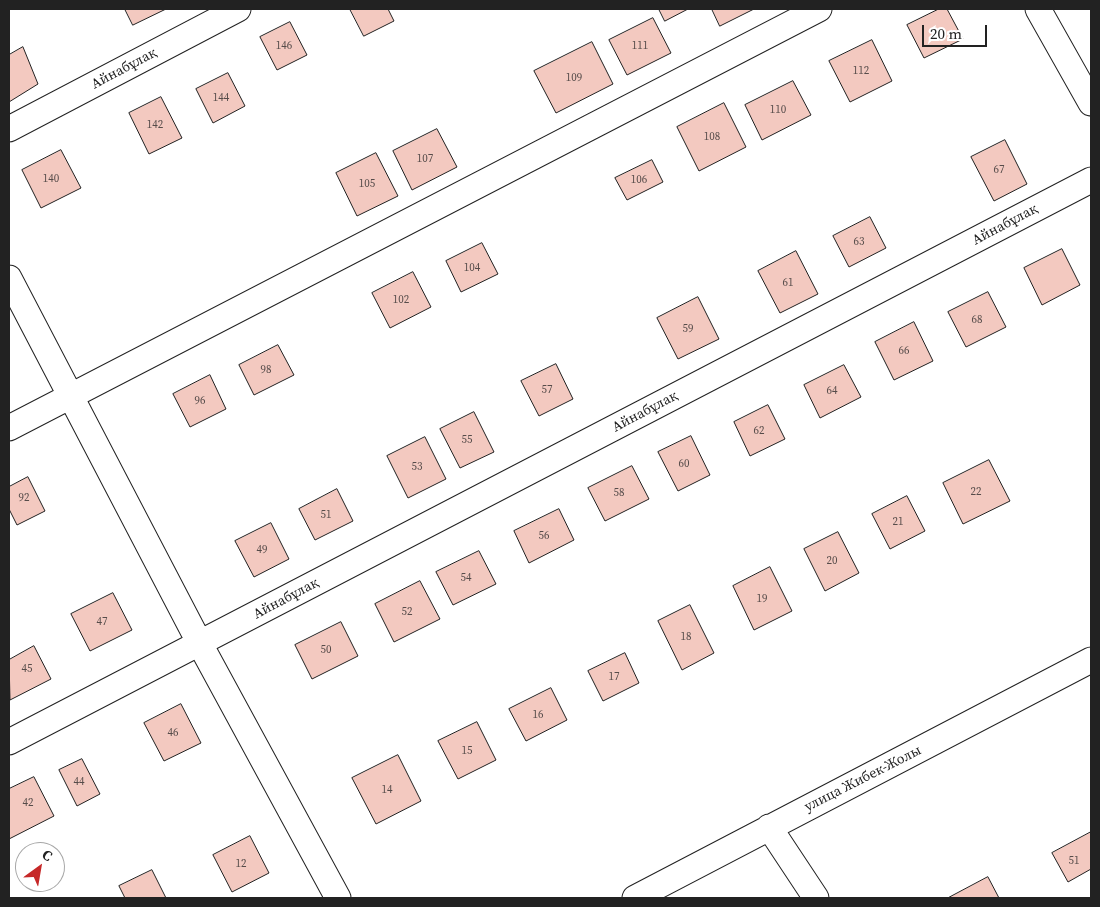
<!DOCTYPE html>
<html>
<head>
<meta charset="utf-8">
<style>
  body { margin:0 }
  #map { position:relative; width:1100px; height:907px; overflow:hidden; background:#fff; font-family:"Source Serif 4",serif }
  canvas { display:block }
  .frame { position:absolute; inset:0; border:10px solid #222; pointer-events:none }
  .north { position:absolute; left:15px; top:842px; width:50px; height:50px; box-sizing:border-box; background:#fff; border:1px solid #a7a7a7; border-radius:50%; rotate:32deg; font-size:14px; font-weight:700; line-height:20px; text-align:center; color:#222 }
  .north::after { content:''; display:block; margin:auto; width:18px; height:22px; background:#c62828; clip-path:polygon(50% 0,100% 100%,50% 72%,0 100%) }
  .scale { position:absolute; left:922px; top:25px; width:65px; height:22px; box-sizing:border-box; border:2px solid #222; border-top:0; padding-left:6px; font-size:15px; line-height:18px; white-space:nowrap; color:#222; -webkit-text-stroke:4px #fff; paint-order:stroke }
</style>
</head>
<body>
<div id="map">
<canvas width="1100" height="907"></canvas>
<div class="frame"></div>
<div class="north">С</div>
<div class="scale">20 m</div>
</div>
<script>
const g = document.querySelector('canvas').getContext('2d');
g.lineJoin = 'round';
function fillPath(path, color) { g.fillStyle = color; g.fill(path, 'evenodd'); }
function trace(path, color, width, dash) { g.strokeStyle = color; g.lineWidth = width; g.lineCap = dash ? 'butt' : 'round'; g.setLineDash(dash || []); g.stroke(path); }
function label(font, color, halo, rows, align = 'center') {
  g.font = font + ' "Source Serif 4",serif'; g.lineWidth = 4; g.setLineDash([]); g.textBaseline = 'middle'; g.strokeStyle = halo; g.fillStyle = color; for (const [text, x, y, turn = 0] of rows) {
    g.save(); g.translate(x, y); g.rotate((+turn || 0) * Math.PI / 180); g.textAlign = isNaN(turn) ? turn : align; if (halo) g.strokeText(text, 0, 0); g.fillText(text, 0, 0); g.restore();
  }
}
const building = new Path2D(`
  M125,9H166L133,25Z
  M350,9H388L394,21L364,36Z
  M659,9H688L665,21Z
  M712,9H754L720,26Z
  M939,9H947L963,39L924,58L907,25Z
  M653,18L671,53L627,75L609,40Z
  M290,22L307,55L277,70L260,37Z
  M872,40L892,81L850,102L829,61Z
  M592,42L613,84L556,113L534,71Z
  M23,47L38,84L9,102V55Z
  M228,73L245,106L213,123L196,89Z
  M793,81L811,115L762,140L745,105Z
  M161,97L182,138L149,154L129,113Z
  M724,103L746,147L699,171L677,127Z
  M437,129L457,167L412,190L393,151Z
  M1005,140L1027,184L994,201L971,157Z
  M61,150L81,188L41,208L22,170Z
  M376,153L398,196L357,216L336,173Z
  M652,160L663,182L627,200L615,178Z
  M870,217L886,248L849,267L833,236Z
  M482,243L498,274L461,292L446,261Z
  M1062,249L1080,285L1042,305L1024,268Z
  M796,251L818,294L780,313L758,271Z
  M413,272L431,307L390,328L372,293Z
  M988,292L1006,327L966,347L948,312Z
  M698,297L719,339L678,359L657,318Z
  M914,322L933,361L894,380L875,342Z
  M278,345L294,375L254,395L239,365Z
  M556,364L573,399L539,416L521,381Z
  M844,365L861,397L820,418L804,385Z
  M210,375L226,409L190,427L173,394Z
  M768,405L785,439L750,456L734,422Z
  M474,412L494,452L460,468L440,429Z
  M691,436L710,475L678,491L658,452Z
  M425,437L446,479L408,498L387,456Z
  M989,460L1010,501L963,524L943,483Z
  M632,466L649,499L605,521L588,488Z
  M28,477L45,511L17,525L9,509V487Z
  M337,489L353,521L315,540L299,509Z
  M907,496L925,531L890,549L872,514Z
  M559,509L574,540L529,563L514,531Z
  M271,523L289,559L254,577L235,541Z
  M838,532L859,573L825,591L804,549Z
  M479,551L496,584L453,605L436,572Z
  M770,567L792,611L754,630L733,586Z
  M420,581L440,619L394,642L375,604Z
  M113,593L132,630L90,651L71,614Z
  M690,605L714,653L682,670L658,621Z
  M341,622L358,656L312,679L295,645Z
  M34,646L51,679L10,700L9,660Z
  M625,653L639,683L603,701L588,671Z
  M551,688L567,720L526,741L509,709Z
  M181,704L201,743L164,761L144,723Z
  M477,722L496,760L458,779L438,741Z
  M398,755L421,801L376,824L352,778Z
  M82,759L100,794L77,806L59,770Z
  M34,777L54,816L9,839V789Z
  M1091,832V869L1068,882L1052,853Z
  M250,836L269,873L232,892L213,855Z
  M152,870L166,898H125L119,886Z
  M988,877L999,898H948Z`);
fillPath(building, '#f3c9c0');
trace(building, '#222', 1);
const minor = new Path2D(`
  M1038,9L1091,103
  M9,129L238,9
  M9,278L200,644L338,898
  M9,428L819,9
  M9,742L1091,180
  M769,827L816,898
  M635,898L1091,660`);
trace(minor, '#222', 27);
trace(minor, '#fff', 25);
label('11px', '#564c4a', null, [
  ["146",284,46],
  ["111",640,46],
  ["112",861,71],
  ["109",574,78],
  ["144",221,98],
  ["110",778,110],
  ["142",155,125],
  ["108",712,137],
  ["107",425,159],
  ["67",999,170],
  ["140",51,179],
  ["106",639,180],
  ["105",367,184],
  ["63",859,242],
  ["104",472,268],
  ["61",788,283],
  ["102",401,300],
  ["68",977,320],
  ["59",688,329],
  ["66",904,351],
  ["98",266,370],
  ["57",547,390],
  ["64",832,391],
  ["96",200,401],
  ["62",759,431],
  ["55",467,440],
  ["60",684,464],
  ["53",417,467],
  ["22",976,492],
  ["58",619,493],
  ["92",24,498],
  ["51",326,515],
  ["21",898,522],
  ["56",544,536],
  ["49",262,550],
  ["20",832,561],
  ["54",466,578],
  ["19",762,599],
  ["52",407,612],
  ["47",102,622],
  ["18",686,637],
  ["50",326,650],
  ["45",27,669],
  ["17",614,677],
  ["16",538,715],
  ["46",173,733],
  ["15",467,751],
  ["44",79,782],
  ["14",387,790],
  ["42",28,803],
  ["51",1074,861],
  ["12",241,864]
]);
label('14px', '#222', '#fff', [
  ["Айнабұлақ",124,69,-28],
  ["Айнабұлақ",1005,225,-28],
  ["Айнабұлақ",645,412,-28],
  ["Айнабұлақ",286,599,-28],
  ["улица Жибек-Жолы",863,779,-27]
]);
</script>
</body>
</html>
